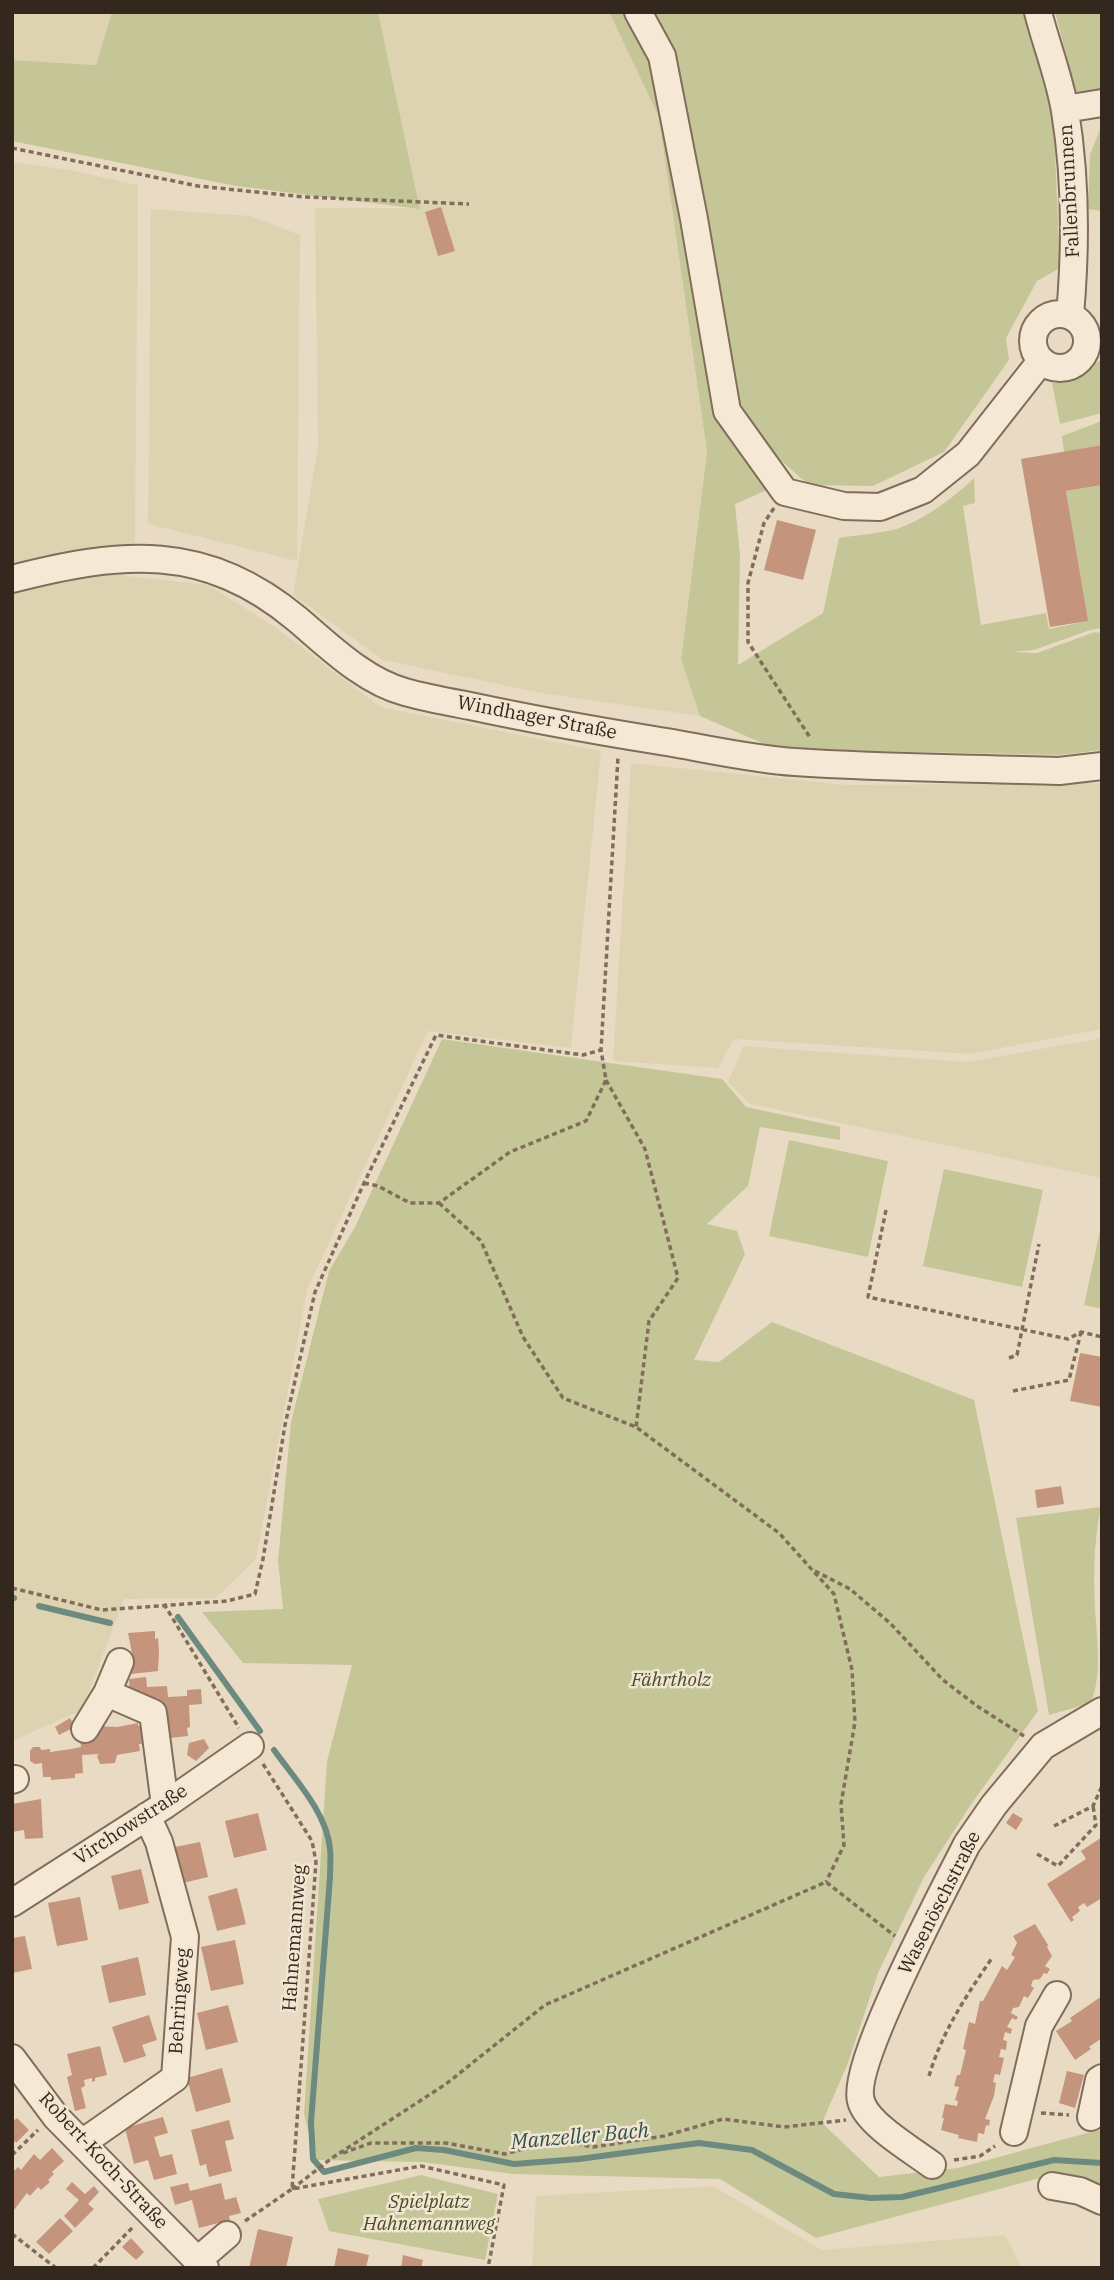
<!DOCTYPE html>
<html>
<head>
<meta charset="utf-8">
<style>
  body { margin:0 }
  #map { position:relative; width:1114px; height:2280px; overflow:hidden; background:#e9dbc3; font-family:"IBM Plex Serif",serif }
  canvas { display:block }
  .frame { position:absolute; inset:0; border:14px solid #33271e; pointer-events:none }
</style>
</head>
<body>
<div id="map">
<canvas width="1114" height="2280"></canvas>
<div class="frame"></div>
</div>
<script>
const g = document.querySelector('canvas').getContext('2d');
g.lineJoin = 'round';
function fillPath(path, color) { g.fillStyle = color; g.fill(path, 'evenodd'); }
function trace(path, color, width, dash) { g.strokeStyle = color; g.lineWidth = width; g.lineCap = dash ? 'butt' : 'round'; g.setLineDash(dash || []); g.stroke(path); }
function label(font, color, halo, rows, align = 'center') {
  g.font = font + ' "IBM Plex Serif",serif'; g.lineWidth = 5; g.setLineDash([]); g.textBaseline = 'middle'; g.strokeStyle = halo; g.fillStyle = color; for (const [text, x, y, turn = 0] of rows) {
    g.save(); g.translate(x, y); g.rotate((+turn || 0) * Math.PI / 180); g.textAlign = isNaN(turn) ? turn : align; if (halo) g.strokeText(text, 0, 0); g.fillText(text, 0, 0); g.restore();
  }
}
fillPath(new Path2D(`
  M12,12H112L96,65L12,60Z
  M378,12H609L659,117L707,453L681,658L700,716L541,693L383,660L293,595L318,446L315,208H420Z
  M12,162L70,170L138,185L135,546L12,570Z
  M151,209L251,216L300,235L297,561L148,524Z
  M101,573L208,585L275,627L380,707L601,751L571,1048L428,1031L307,1290L256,1559L216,1598L124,1599L82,1710L12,1741V593Z
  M631,763L846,785L1102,783V1029L970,1054L734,1039L718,1068L613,1061Z
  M1102,1038V1178L750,1104L728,1082L743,1046L968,1062Z
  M713,2186L822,2250L1005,2235L1022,2268H532L536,2196Z`), '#ded3b1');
fillPath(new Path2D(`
  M112,12H378L420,209L236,186L12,141V60L96,65Z
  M609,12H1027L1053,105L1060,268L1037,281L1006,338L1009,360L944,452L873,486L809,485L771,452L737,398L724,424L767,490L735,504L740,555L738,665L823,613L839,538C856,535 875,534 892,530C919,524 955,497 974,478L975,503L963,506L981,625L1046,613L1049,629L1087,621L1066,491L1102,485V628L1090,630L1034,650L1012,652L1037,653L1095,632L1102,633V750L1060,755L776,749L700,716L681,659L707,452L659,117Z
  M1055,12H1102V89L1076,92Z
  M1102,125V211L1088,209L1090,154Z
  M1102,359V413L1060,424L1052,383L1070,381Z
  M1102,421V445L1064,452L1062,436Z
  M442,1039L722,1079L746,1107L840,1127V1140L760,1127L748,1186L707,1224L737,1231L745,1254L694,1360L719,1362L772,1322L974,1400L1038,1711L972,1803L924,1877L878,1973L848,2063L822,2123L879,2177L958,2168L1098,2130L1102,2132V2192L1044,2177L816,2238L720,2179L513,2174L422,2162L316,2160L304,2114L327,1761L352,1665L243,1663L202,1612L283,1609L278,1561L291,1422L329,1271L355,1227Z
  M789,1140L888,1161L868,1257L769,1236Z
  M944,1169L1043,1190L1022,1287L923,1266Z
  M1102,1221V1309L1084,1305Z
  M1101,1507C1093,1544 1093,1584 1096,1622C1098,1651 1101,1676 1091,1703L1049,1715L1016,1518Z
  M421,2175L498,2194L485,2260L329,2231L318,2199Z`), '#c5c698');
trace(new Path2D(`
  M12,1598H14
  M39,1606L110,1623
  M178,1617L260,1731
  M274,1750C294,1778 327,1813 330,1849C331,1858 330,1868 330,1877L311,2122L313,2159L324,2172L416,2148L444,2150L514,2164L579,2159L699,2143L752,2150L834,2194L871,2198L902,2197L1054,2160L1102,2163`), '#6d8a80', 6);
fillPath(new Path2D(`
  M441,207L455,251L438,256L425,212Z
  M1102,445V485L1066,491L1088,621L1050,627L1021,459Z
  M777,520L816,530L803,580L764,570Z
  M1080,1353L1102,1357V1407L1070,1401Z
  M1061,1486L1064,1504L1037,1508L1035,1490Z
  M155,1631V1639L158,1638L159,1651L158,1671L131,1674L132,1653L128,1633Z
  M146,1677L147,1687L167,1686L168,1697L187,1696V1690L201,1689L202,1704L189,1705L190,1727L187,1728L188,1736L161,1739L158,1698L148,1699L147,1694L130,1696L129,1679Z
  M70,1718L75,1727L59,1735L55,1727Z
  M138,1723V1726H147L148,1743L139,1744L140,1751L117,1755L115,1763L100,1764L97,1756L99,1754L82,1755L83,1773L75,1774V1778L51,1780V1777H43L42,1763L35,1764L30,1761V1751L33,1747H40L41,1750L50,1749V1752L71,1749L81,1747L80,1738L98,1737L97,1726L117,1727Z
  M204,1739L209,1748L196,1761L187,1755L189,1743Z
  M41,1799L43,1838L25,1839L24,1830L12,1832V1804Z
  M258,1813L267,1850L234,1858L225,1821Z
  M1013,1813L1023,1819L1016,1830L1006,1823Z
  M1102,1837V1898L1087,1907L1084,1903L1078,1907L1080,1911L1072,1917L1074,1920L1071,1922L1047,1884L1086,1859L1081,1851Z
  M200,1842L208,1877L183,1883L175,1847Z
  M141,1869L149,1903L119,1910L111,1876Z
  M237,1888L246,1924L217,1931L208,1896Z
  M80,1897L88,1940L57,1946L48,1903Z
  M1035,1924L1048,1945L1047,1947L1052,1956L1045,1966L1050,1969L1047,1974L1044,1973L1040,1979L1033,1980L1031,1986L1034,1988L1029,1996L1028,1998L1024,1996L1019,2007L1013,2008L1011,2013L1018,2017L1016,2020L1012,2018L1007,2027L1012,2029L1011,2034L1005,2032L1003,2040L1007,2041L1006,2050L1001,2049L999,2057L1004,2058L1000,2075L995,2074L993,2082L996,2083L994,2096L985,2119L990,2120L989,2126L986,2125L984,2134L978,2133L977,2142L958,2138L959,2135L941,2130L944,2118H942L945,2104L957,2106L958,2101L955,2100L959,2087L954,2086L957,2075H960L966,2050L963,2049L969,2022L975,2024L980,2001H983L1002,1966L1007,1970L1015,1957L1011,1955L1017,1943L1013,1936Z
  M25,1936L32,1969L12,1973V1938Z
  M235,1940L244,1984L211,1991L201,1947Z
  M138,1957L146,1995L109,2003L101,1966Z
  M1102,1996V2038L1089,2047L1091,2049L1075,2060L1056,2031L1072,2021L1070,2018Z
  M228,2005L238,2042L206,2050L197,2013Z
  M149,2015L157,2040L142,2045L146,2056L124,2063L112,2027Z
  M100,2046L107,2075L95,2078V2081L92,2082V2078L84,2080L85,2086L81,2088L86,2108L75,2111L67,2077L72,2075L67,2054Z
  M222,2068L231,2102L196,2112L187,2078Z
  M1067,2071L1084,2075L1075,2108L1059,2103Z
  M163,2117L168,2133L154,2137L160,2157L172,2154L177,2174L154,2180L148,2160L134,2164L125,2128Z
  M17,2118L29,2130L16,2143L12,2138V2122Z
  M229,2120L234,2139L225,2141L232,2171L209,2177L206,2164L200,2166L191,2130Z
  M52,2148L64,2161L52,2172L54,2174L48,2180L50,2182L41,2190L38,2187L30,2196L27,2193L14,2210L12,2208V2173L18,2167L21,2170L34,2154L40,2160Z
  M72,2182L85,2194L94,2186L99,2192L88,2204L94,2209L75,2228L64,2216L79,2200L66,2189Z
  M188,2183L190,2191L221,2183L225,2200L236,2197L241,2213L229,2216L230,2220L199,2228L192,2200L175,2205L170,2187Z
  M60,2218L73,2231L49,2254L36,2242Z
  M258,2229L293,2237L286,2268H249Z
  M131,2238L144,2252L136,2260L122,2247Z
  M338,2248L369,2255L366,2268H334Z
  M403,2255L423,2260L421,2268H401Z`), '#c4947c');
const minor = new Path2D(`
  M638,12L662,56L694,219L727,411L785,492L844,506L880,507L923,490L968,454L1041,361
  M1038,12C1046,44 1060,79 1065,111C1076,178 1076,247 1070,315
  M1065,109L1102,103
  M1033 341a27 27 0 1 1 54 0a27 27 0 1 1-54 0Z
  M12,579C121,551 205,542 297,619C329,646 364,681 405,692C426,698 449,702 470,706C531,719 592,730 654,740C700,747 748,759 795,762C882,768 971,768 1059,771L1102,766
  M107,1693L153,1713L165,1805
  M85,1729L107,1693L120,1662
  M12,1780L15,1779
  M12,1903L165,1805L250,1746
  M12,2058L56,2117L205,2268
  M1091,2117L1099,2080L1102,2078
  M1014,2132L1039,2026L1057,1995
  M82,2143L175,2078L185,1937L159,1842L147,1816
  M932,2165C912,2150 867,2124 861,2101C850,2065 946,1886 967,1844L994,1805L1043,1746L1102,1711
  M1052,2186L1080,2191L1102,2201
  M198,2260L227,2235`);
trace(minor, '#826d5b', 30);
trace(new Path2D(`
  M12,148L198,186L305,197L469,204
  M774,508L764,523L748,583V642L811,739
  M606,1080L645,1149L678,1278L649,1321L636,1427
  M364,1183L378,1186L410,1203H439L510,1152L586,1121L606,1080L601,1050L618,757
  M439,1203L481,1241L523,1337L563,1398L636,1427L779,1533L834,1594L852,1670L855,1722L841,1804L844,1845L826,1882
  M886,1210L868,1297L1068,1339L1081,1332L1102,1337
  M1009,1358L1017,1355L1039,1244
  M1013,1391L1069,1380L1081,1332
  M815,1571L850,1589L890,1623L943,1680L977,1706L1024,1736
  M12,1588L102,1610L227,1601L255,1594L263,1559L285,1425L315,1292L364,1183L436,1035L583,1055L601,1050
  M164,1604L239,1728
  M263,1764L312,1841L316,1862L292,2189
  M1054,1826L1093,1806L1102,1786
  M1037,1854L1058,1866L1096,1825L1093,1806
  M929,2076C942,2032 966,1996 992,1958
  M1041,2113L1069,2115
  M343,2153L371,2143H446L505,2154L555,2140L593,2147L664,2136L723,2119L784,2127L846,2120
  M12,2155L38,2130
  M954,2160L980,2156L995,2146
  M292,2189L332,2158L446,2084L545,2005L826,1882L895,1936
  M245,2221L292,2189L421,2166L504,2185L488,2268
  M12,2234L56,2268
  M93,2268L133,2227`), '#826d5b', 3.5, [5, 3.5]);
trace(minor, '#f5e9d5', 26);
label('19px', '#33271e', '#f2e6d2', [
  ["Fallenbrunnen",1070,191,-93],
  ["Windhager Straße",537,718,11],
  ["Virchowstraße",131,1825,-33],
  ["Wasenöschstraße",940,1903,-63],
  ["Hahnemannweg",295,1938,-86],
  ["Behringweg",180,2001,-86],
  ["Robert-Koch-Straße",103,2161,47]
]);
label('italic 19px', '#474e27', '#f2e6d2', [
  ["Fährtholz",671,1681],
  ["Spielplatz",429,2203],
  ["Hahnemannweg",429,2225]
]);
label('italic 21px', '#2f524c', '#f2e6d2', [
  ["Manzeller Bach",580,2137,-5]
]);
</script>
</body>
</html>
